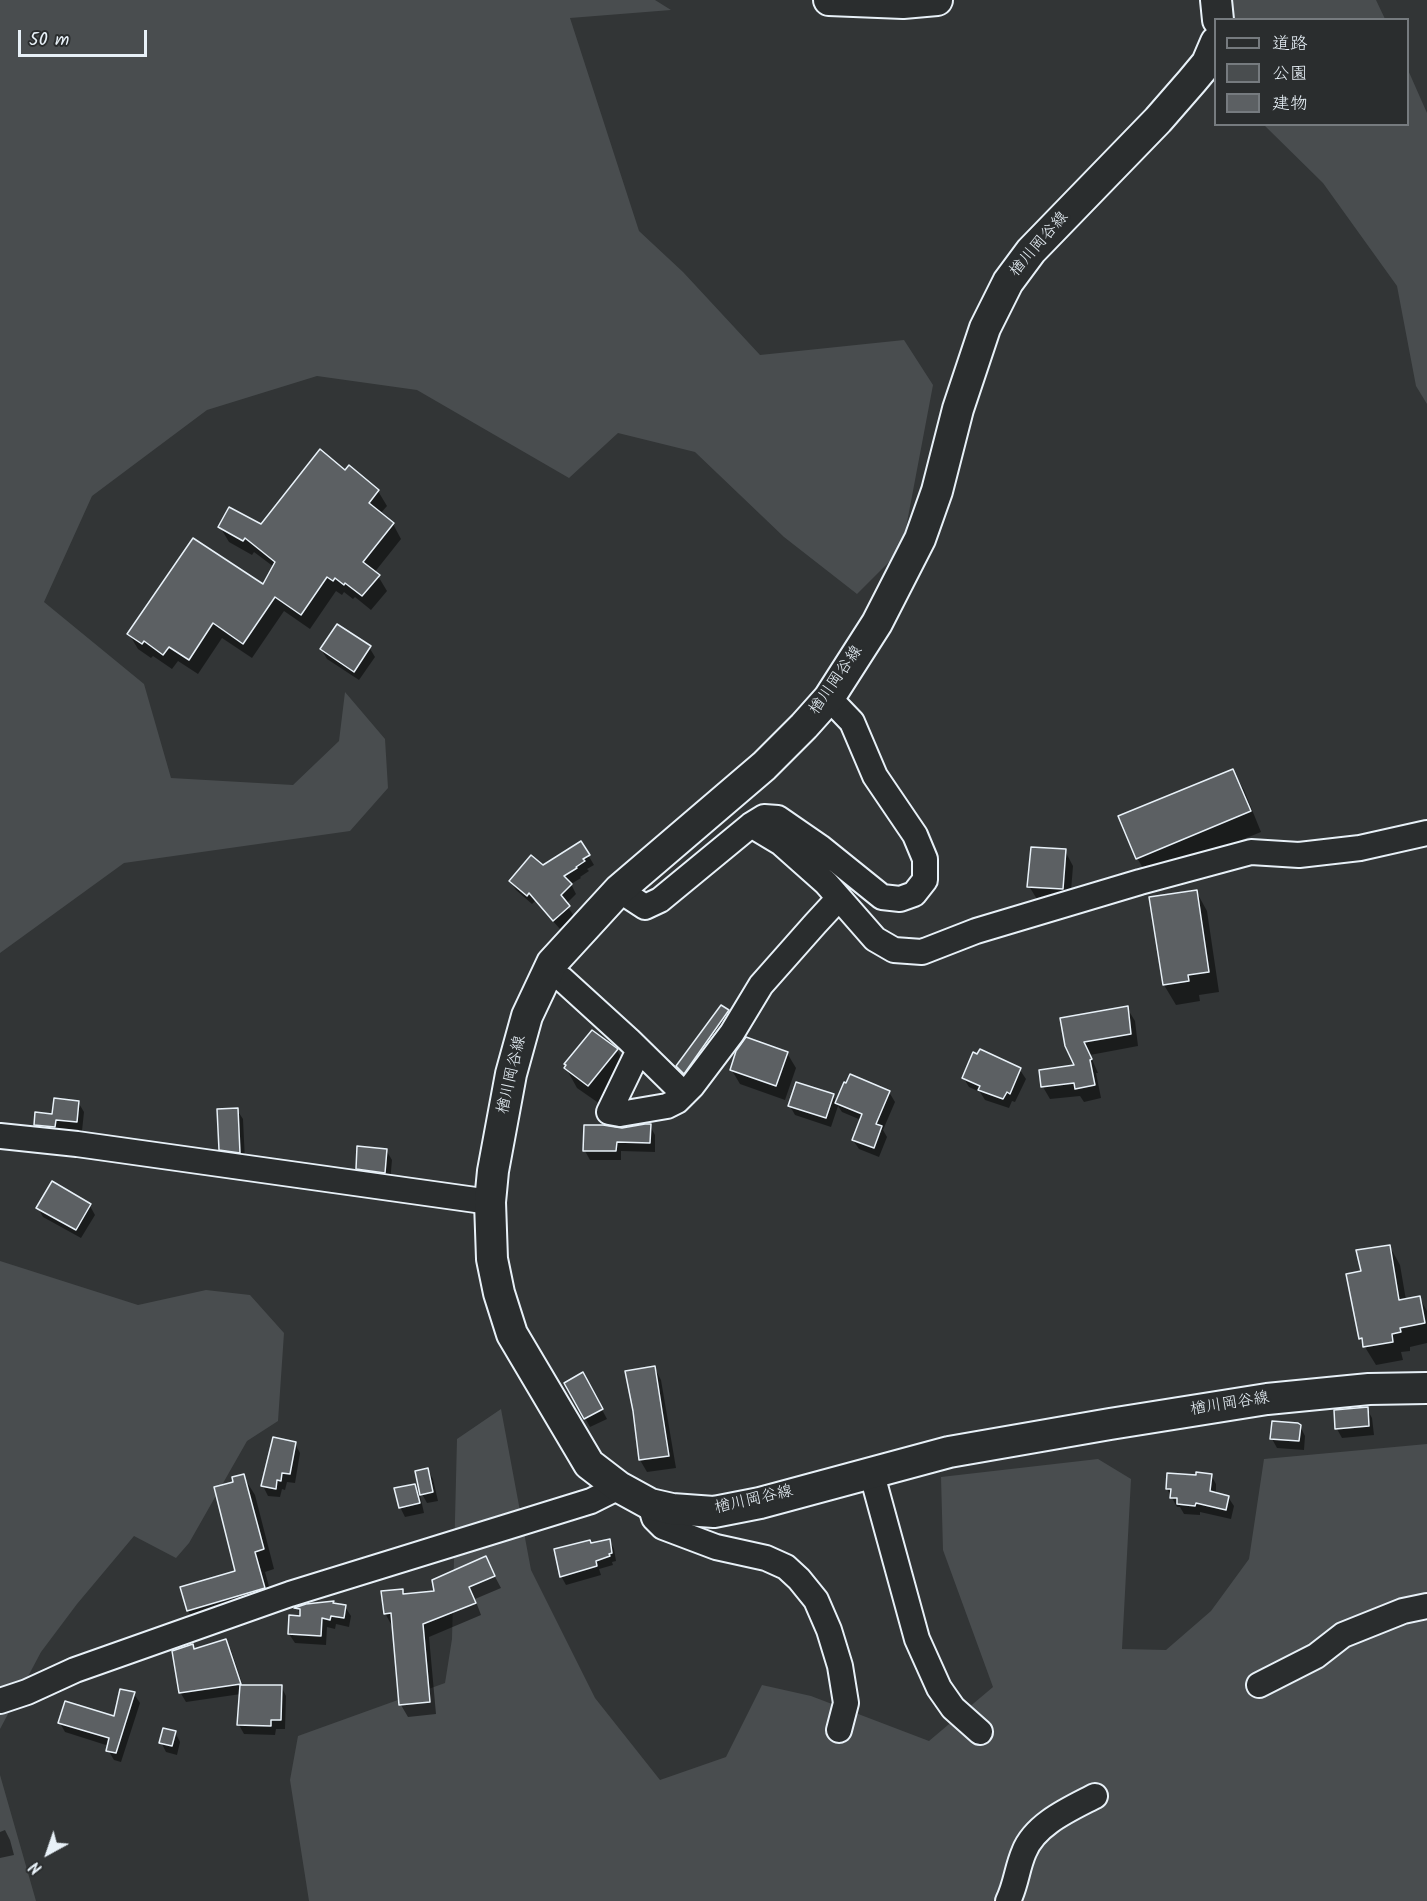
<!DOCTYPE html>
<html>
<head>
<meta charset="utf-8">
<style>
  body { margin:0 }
  #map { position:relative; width:1427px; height:1901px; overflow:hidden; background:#323536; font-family:Kalam,"Klee One",sans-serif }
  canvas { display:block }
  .legend { position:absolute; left:1214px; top:18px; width:195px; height:108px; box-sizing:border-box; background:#2a2d2e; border:2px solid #767b7f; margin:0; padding:8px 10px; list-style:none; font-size:18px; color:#e8f1f8 }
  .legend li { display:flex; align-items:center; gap:12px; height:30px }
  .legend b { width:30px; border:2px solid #767b7f }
  .north { position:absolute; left:18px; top:1823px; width:60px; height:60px; -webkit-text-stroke:4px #2a2d2e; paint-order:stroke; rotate:220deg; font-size:16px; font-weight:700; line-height:24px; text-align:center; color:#e8f1f8 }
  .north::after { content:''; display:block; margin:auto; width:21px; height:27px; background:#e8f1f8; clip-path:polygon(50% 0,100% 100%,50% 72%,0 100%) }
  .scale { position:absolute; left:18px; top:30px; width:129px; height:27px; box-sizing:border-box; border:3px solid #e8f1f8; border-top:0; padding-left:8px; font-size:18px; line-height:21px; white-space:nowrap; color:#e8f1f8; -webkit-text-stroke:4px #2a2d2e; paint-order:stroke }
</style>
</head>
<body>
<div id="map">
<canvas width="1427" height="1901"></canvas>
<ul class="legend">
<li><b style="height:8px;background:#2a2d2e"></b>道路</li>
<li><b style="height:16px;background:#494d4f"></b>公園</li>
<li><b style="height:16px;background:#5c6063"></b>建物</li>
</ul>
<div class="north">N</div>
<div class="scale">50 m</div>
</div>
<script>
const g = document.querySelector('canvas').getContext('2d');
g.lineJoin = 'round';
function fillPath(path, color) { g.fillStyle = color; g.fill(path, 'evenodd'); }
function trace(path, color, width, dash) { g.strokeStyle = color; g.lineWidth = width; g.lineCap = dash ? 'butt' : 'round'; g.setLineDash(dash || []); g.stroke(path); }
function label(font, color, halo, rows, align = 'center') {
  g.font = font + ' Kalam,"Klee One",sans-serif'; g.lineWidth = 4.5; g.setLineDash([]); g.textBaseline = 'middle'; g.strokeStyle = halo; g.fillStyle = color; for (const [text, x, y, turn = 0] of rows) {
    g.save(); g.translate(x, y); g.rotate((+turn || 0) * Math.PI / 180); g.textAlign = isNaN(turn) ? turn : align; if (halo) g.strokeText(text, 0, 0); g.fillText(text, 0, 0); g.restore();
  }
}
fillPath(new Path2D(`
  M0,0H655L671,10L570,18L639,231L683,272L760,355L904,340L933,385L902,549L857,594L784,537L695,452L618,433L569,478L417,390L317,376L207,410L92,496L44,602L144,684L171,778L293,785L339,741L345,692L385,739L388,788L350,831L124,863L0,953Z
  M1223,0H1376L1385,19H1227Z
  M1408,70L1427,113V404L1416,386L1397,286L1323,183L1264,125L1408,124Z
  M0,1261L138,1305L206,1290L250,1295L284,1333L278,1421L247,1441L189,1543L176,1558L134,1536L77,1604L41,1652L0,1729Z
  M501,1409L531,1570L595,1698L660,1780L726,1757L762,1685L811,1696L929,1741L993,1687L943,1550L941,1477L1098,1459L1131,1479L1122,1649L1166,1650L1211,1611L1249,1559L1264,1459L1427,1444V1901H309L290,1780L298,1736L445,1683L452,1639L457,1439Z
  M0,1775L36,1901H0Z`), '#494d4f');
fillPath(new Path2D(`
  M349,467L378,491L387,506L380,514L393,524L401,539L374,573L378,576L387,591L371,610L355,597L353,599L344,592L342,595L336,591L310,629L284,611L252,658L222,638L198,674L178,661L172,669L153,656L151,658L138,649L129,634L264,586L274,567L254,552L252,555L229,542L220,527L261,526L345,472Z
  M369,647L375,657L359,680L327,659L321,649Z
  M1233,771L1244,790L1261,832L1149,878L1137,858Z
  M581,843L594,865L587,869L589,871L580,877L581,878L571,884L576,894L566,904L574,916L560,929L535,901L532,904L516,890L510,881L543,867Z
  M1065,851L1073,866L1070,904L1038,901L1029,886Z
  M1196,891L1207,911L1219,992L1199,995L1200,1001L1176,1005L1164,985L1151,898Z
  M1127,1008L1135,1021L1138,1046L1090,1055L1098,1073H1096L1101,1098L1084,1102L1080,1096L1050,1099L1043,1087L1076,1067L1062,1019Z
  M728,1011L733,1021L689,1082L677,1066Z
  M592,1032L617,1050L628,1070L600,1104L577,1088L566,1068Z
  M787,1053L796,1068L785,1100L740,1084L731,1069Z
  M1020,1070L1026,1079L1015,1102L1012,1101L1009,1108L985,1100L980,1092L969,1087L963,1077Z
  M889,1092L895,1102L883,1130L887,1137L879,1157L859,1149L853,1140L861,1120L842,1112L838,1106L831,1127L795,1115L790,1106L833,1096L837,1102Z
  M78,1102L84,1112L82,1131L60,1128L59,1136L41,1134L35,1125Z
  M237,1110L243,1119L245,1161L226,1159L221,1149Z
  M650,1126L655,1135V1152L621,1151V1160H590L585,1151L622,1130Z
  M386,1150L392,1160L390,1182L363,1178L357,1168Z
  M90,1206L95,1215L81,1238L43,1217L38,1208Z
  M1390,1247L1400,1265L1406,1300L1419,1297L1427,1311V1343L1410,1347V1351L1401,1352L1403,1360L1376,1365L1360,1339L1363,1272Z
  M654,1367L661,1380L676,1468L647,1472L640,1460Z
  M583,1374L607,1419L590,1427L566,1383Z
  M1367,1409L1372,1418L1374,1435L1342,1438L1337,1429Z
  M1300,1426L1305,1436L1304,1450L1277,1448L1272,1439Z
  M295,1444L300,1453L295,1483L287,1482L285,1490L282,1489L280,1497L268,1496L263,1486Z
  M428,1470L433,1479L438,1501L427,1503L422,1494Z
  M1211,1475L1216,1484V1494L1228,1497L1234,1506L1231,1519L1200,1512V1515L1184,1514L1180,1507H1177L1167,1489L1197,1476Z
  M243,1476L255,1495L274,1569L265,1572L275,1608L200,1630L188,1611L237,1572L234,1483Z
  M414,1486L420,1495L424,1513L405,1517L400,1507Z
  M610,1541L614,1549L616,1561L612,1562L613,1565L599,1569L601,1575L566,1585L561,1576Z
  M485,1558L501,1588L475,1599L481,1615L429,1637L436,1714L408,1717L401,1705L394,1625L392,1626L385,1613L402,1591L405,1596L436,1592Z
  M333,1602L334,1605L345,1607L351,1616L349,1627L336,1624L335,1629L327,1627L326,1645L295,1643L289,1634L302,1618L297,1608Z
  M225,1641L231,1650L243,1686H281L286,1696L285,1729H276L275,1735L244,1734L239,1725L241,1694L186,1702L180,1692L192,1645L195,1650Z
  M134,1694L140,1703L121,1762L114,1760L108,1750L109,1746L65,1732L60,1723L115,1718Z
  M175,1732L180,1742L177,1755L166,1752L161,1742Z
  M5,1830L10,1840L14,1855L0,1858V1832Z`), '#0007');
const building = new Path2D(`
  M320,449L345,470L349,465L379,490L369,503L394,523L363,562L380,575L362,596L345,583L344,585L335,578L333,581L327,577L301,615L275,597L243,644L213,623L189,660L169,647L163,655L144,641L142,644L127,634L193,538L263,584L275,562L245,538L243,541L218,527L229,507L261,524Z
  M337,624L371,646L354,672L320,649Z
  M1233,769L1251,811L1136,859L1118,816Z
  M581,841L590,855L583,859L585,861L576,867L577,868L564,876L572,884L561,895L570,906L553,921L529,893L527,896L509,881L531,855L543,865Z
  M1031,847L1066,849L1063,889L1027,887Z
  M1197,890L1209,972L1188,975L1189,981L1163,985L1149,897Z
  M721,1005L729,1010L684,1074L676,1066Z
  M1128,1006L1131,1034L1084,1042L1092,1059L1090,1060L1095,1085L1075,1089L1074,1083L1041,1087L1039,1070L1074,1065L1065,1046L1060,1018Z
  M592,1030L618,1049L588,1086L564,1068L566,1065L564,1064Z
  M746,1037L788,1052L776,1086L730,1070L736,1051Z
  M980,1049L1021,1068L1010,1094L1007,1092L1003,1099L978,1090L980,1086L962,1078L973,1052L977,1054Z
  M850,1074L890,1091L876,1124L882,1126L874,1148L852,1140L862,1114L835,1103L844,1082L846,1083Z
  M796,1082L834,1094L826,1118L788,1106Z
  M54,1098L79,1101L77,1122L56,1120L55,1127L34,1125L35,1112L52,1114Z
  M238,1108L240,1153L219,1150L217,1109Z
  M645,1124H651L650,1143L617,1142L616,1151H583L584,1125H603L622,1128Z
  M357,1146L387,1149L385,1173L356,1169Z
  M52,1181L91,1204L76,1230L36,1208Z
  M1390,1245L1399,1300L1420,1296L1425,1323L1400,1328L1401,1332L1392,1334L1393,1342L1363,1347L1362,1338L1359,1339L1346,1274L1361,1271L1356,1250Z
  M655,1366L669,1456L639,1460L633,1411L625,1371Z
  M583,1372L603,1409L584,1419L564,1383Z
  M1368,1407L1369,1426L1335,1429L1334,1410Z
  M1272,1421L1298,1423L1301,1425L1299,1441L1270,1439Z
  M273,1437L296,1442L290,1474L282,1473L281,1481L277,1480L276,1489L261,1486Z
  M428,1468L433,1492L420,1495L415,1471Z
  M1196,1472L1212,1474L1210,1491L1229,1496L1226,1510L1196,1503L1195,1506L1177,1504V1498H1170L1171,1489H1166L1167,1473L1196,1475Z
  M244,1474L264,1549L255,1552L265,1588L187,1611L180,1587L235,1571L214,1487L233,1482L232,1477Z
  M415,1484L420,1503L399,1508L394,1488Z
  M610,1539L612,1553L609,1554L610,1556L596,1561L597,1566L560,1577L554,1549L590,1540L591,1543Z
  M486,1556L495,1576L469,1587L476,1603L423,1624L430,1702L399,1705L391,1613L384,1614L381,1591L403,1589V1594L434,1591L432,1580Z
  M334,1601L333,1603L346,1605L344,1618L331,1616L330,1620L322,1618L321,1636L288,1634L289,1615L300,1616V1609L294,1608L306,1604Z
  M226,1639L241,1684L179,1693L172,1651L193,1644L194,1649Z
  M240,1685H282L281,1720H271V1726L237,1725Z
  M120,1689L135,1692L116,1753L106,1751L109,1738L58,1723L65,1701L114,1716Z
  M163,1728L176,1731L172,1746L159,1743Z`);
fillPath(building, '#5c6063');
trace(building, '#e8f1f8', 1.5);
const minor = new Path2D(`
  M751,825L781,843L826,883L875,939L894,950L922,952L976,931L1140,882L1251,852L1299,855L1360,848L1427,833
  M619,890L645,907L660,900L751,825L764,817L778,818L820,847L882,897L900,899L914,894L925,880V859L915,835L875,776L852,722L829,698
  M562,979L629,1040L684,1094
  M639,1050L609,1112L620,1114L667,1106L677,1101L692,1086L732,1033L761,985L815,924L839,898
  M0,1136L77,1144L490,1202
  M871,1471L917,1639L939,1688L953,1708L980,1732
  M650,1504L654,1518L663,1527L716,1547L766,1558L786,1567L799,1579L816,1600L829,1630L840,1666L846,1703L839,1730
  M1259,1685L1316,1656L1343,1635L1403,1611L1427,1606
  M0,1701L27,1692L75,1670L290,1594L591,1501L619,1487
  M1008,1901C1016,1885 1017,1868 1024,1852C1035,1824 1070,1809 1095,1796`);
const major = new Path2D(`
  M829,0L903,3L937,0
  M1216,0L1218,20
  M1216,42L1207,63L1192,81L1158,120L1031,251L1008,282L985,328L958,409L937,491L920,539L877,623L829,698L804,726L764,766L619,890L552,963L527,1016L511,1074L493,1171L490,1202L492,1259L499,1293L512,1334L589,1464L619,1487L650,1504L672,1509L714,1512L760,1503L949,1452L1110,1424L1267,1399L1369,1389L1427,1388`);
trace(minor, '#e8f1f8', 28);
trace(major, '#e8f1f8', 34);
trace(minor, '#2a2d2e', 24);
trace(major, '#2a2d2e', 30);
label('16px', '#e8f1f8', '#2a2d2e', [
  ["楢川岡谷線",1040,245,-49],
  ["楢川岡谷線",837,681,-55],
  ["楢川岡谷線",513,1075,-77],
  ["楢川岡谷線",1230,1405,-9],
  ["楢川岡谷線",754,1501,-13]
]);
</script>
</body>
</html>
